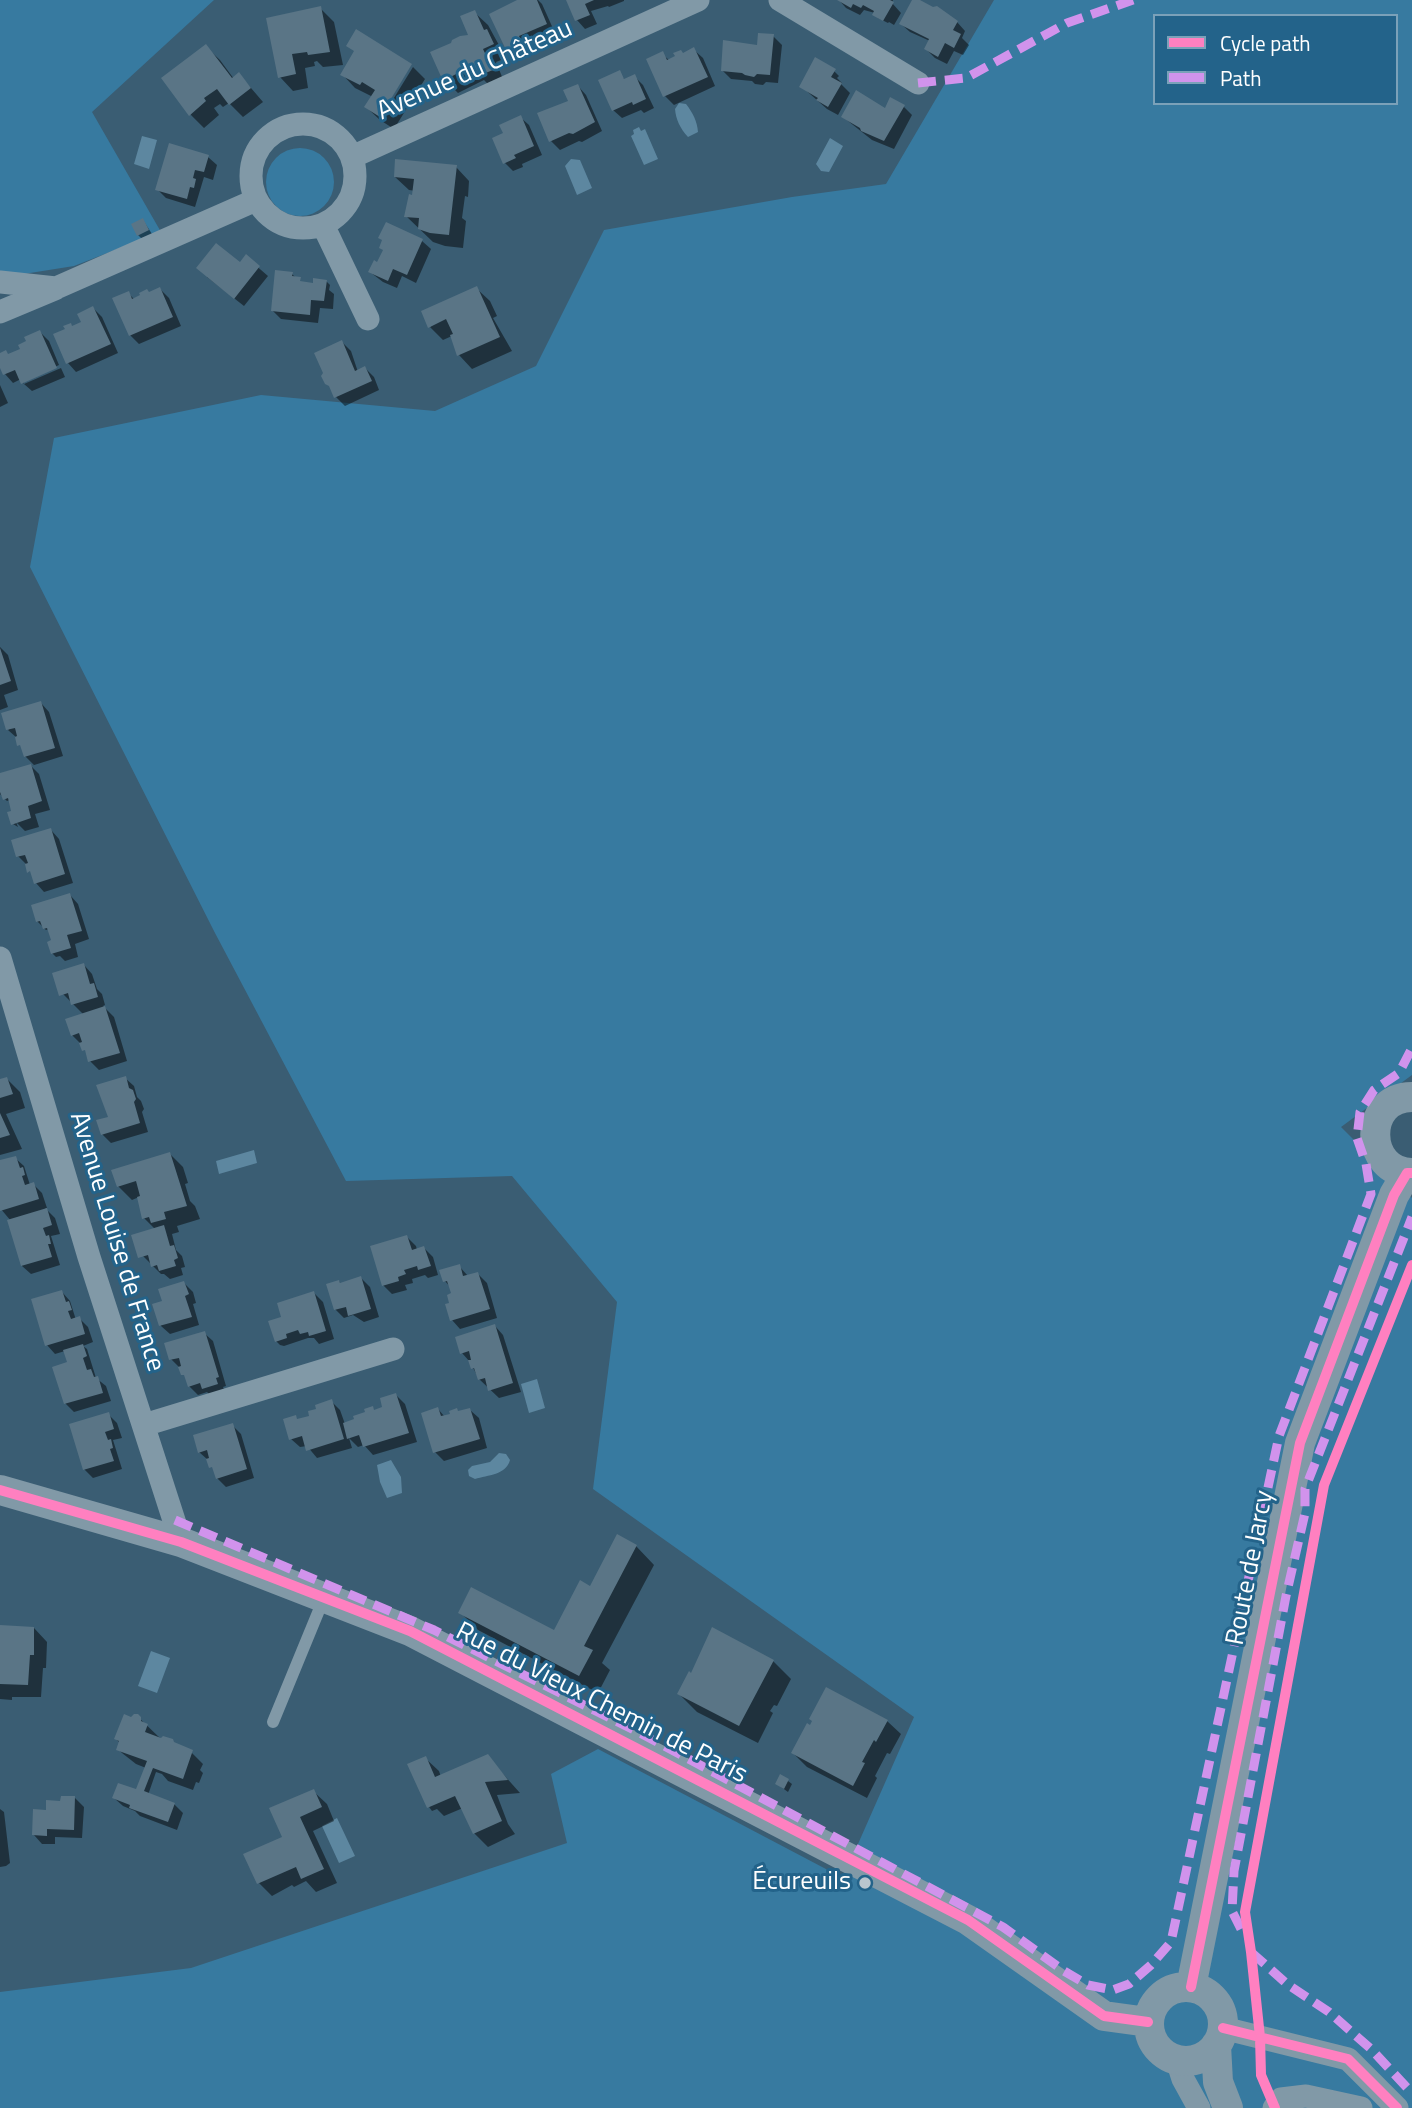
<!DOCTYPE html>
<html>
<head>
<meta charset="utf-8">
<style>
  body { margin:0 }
  #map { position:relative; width:1412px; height:2108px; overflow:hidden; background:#3a5d73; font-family:"Titillium Web",sans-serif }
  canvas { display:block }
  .legend { position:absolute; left:1153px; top:14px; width:245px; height:91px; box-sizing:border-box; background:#23638a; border:2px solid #7ba1b9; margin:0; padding:9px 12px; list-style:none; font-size:21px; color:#fff }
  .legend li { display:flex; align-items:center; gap:14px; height:35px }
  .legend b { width:35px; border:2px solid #7ba1b9 }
</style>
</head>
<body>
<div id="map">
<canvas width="1412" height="2108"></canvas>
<ul class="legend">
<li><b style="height:9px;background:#ff80c0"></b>Cycle path</li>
<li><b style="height:9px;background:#d193ec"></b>Path</li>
</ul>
</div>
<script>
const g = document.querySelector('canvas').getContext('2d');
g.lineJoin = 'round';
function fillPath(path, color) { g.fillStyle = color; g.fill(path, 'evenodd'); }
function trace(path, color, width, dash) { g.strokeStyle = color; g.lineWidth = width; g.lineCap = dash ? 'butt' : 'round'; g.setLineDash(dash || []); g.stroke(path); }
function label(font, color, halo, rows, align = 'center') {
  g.font = font + ' "Titillium Web",sans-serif'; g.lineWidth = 6; g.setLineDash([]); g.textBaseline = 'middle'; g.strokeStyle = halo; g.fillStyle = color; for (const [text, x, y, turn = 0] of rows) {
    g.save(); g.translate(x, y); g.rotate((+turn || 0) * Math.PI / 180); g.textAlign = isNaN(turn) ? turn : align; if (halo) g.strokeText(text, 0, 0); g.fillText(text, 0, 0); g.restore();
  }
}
fillPath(new Path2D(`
  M0,0H214L92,112L161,232L74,266L11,276L0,274Z
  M994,0H1412V1075L1341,1127L1412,1198V2108H0V1992L191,1968L567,1843L551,1774L598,1749L843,1878L914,1717L593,1489L617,1302L512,1176L346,1181L215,933L30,567L54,438L261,395L435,411L536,366L604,230L792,197L886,184ZM1155,16H1396V103H1155Z
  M266 182a34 34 0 1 1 68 0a34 34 0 1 1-68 0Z`), '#377aa0');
fillPath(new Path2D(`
  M679,103L686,104C693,113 697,121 698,132L688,137C680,128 676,120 675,109Z
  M639,127L641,131L645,129L658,159L644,165L631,136L634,134L633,130Z
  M142,136L157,140L149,169L134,164Z
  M830,138L843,146L829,172L821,171L816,164Z
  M571,159L580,160L592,188L577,195L565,166Z
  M254,1150L257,1163L219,1174L216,1161Z
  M537,1379L545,1408L529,1413L521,1384Z
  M499,1453L506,1454L510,1460C506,1475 488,1475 475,1479L469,1476L468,1470L472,1466L490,1462Z
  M391,1460L401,1477L402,1493L387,1498L380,1482L377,1465Z
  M151,1651L170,1658L157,1693L138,1686Z
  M337,1818L355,1856L339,1863L322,1826Z`), '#5d87a0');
fillPath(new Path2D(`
  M524,0H538L542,4L555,33L527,45L531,54L517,60L508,51Z
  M567,0H624V1L609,7L608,6L591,11L597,24L585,29L577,20Z
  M839,0H893L892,3L901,13L894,25L889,22L888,23L878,18L875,13L864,10L860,15L846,8Z
  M914,0L957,22L965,31L962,38L969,45L963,55L954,51L947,64L935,58L926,49L930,41L910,32L901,24Z
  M320,8L334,22L343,65L323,67L317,61L314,62L315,66L305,68L308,88L293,91L280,77L308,14Z
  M474,12L488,25L506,58L496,62L505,84L493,89L484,80L458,93L445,80L471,37Z
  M773,36L782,45L778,83L766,82L763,85L755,84L752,81L731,79L722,70Z
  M206,47L220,60L234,79L239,74L263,102L243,117L229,103L223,107L220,104L214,108L219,115L204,128L191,115L164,78Z
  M694,50L703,58L715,86L674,105L665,96L662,54L669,60Z
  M396,58L386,104L389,106L413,67L425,79L394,129L380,120L366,107L373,97L355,88L342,74Z
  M830,67L839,76L837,78L842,83L841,84L850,93L838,115L827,109L801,86Z
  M621,76L625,80L634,76L643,85L654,108L644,113L641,110L622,118L613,110Z
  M578,86L586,95L602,131L582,142L579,141L560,150L551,141Z
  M904,107L912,115L894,149L872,140L843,117L885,112Z
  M520,117L529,125L542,155L522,164L523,167L513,171L505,163V134Z
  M208,157L217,165L213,180L204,177L195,207L166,198L157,189Z
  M456,167L469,181L468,197L465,196L462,218L466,221L463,248L445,246L433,242L406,216L418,197L416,191L409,190L395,177Z
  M143,220L152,234L142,239L138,235Z
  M422,241L431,249L416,283L402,276L397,288L383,282L370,272L378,265L386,243Z
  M246,257L268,276L244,306L207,277L241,264Z
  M292,274L301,283L318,285L326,281L330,285L329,290L334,294L333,309L320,308L318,323L281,319L272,310Z
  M476,288L490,301L497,316L493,318L512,351L472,369L459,355L452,336L443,340L430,327Z
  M160,289L169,298L181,326L139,344L130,335L128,293L135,300Z
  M93,308L102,317L118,353L76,372L68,363L55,335L83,323Z
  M40,332L49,341L59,365L24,381V384L21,379L13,383L5,374L0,364V355H9L22,350Z
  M342,342L351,351L358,372L365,368L374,377L379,390L345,406L336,397Z
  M61,368L65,377L32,391L24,384Z
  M0,385L8,403L0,407Z
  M0,647L8,655L18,690L4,695L8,707L0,710Z
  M41,703L49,712L63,756L31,766L39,774L50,810L35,814L39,827L25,831L16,822L18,827L13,824L15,817L10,800L7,801L0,794V775L34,765L25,756L20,737L17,738L8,730Z
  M51,830L59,839L73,883L44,892L36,883L30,864L27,865L18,856Z
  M70,895L78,904L89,939L75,944L78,957L65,961L60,956L56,957L52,953L53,941L49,929L46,930L37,921Z
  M84,965L92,974L97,989L102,994L105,1005L103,1006L114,1017L127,1061L99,1070L90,1061L84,1043L81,1044L72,1035L84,1015L58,989Z
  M125,1078L134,1086L137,1097L141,1101L144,1109L142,1112L148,1132L111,1143L102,1134L113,1116Z
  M7,1079L20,1092L25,1108L6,1114L22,1149L0,1155V1081Z
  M170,1154L183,1167L188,1183L185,1184L190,1201L195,1206L200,1219L177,1226L179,1232L172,1234L176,1250L182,1256L185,1267L181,1268L183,1275L170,1279L164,1274H161L138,1251L155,1229L144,1218L139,1197L132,1200L118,1186Z
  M15,1158L24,1166L30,1185L33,1184L42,1193L47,1208H45L55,1218L60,1234L51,1236L60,1265L31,1274L22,1266L11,1221L0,1208V1162Z
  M407,1237L416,1246L417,1250L424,1248L433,1257L438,1275L428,1278L425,1275L412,1279L413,1283L405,1285L407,1290L392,1294L383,1285Z
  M459,1266L468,1276L478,1274L487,1283L497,1318L460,1329L452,1320L453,1294L451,1288L445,1281Z
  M361,1278L370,1287L379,1317L364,1322L353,1315L344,1318L335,1309L339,1281L341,1284Z
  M184,1283L193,1292L196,1303L193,1304L199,1325L170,1334L161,1326L156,1310Z
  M62,1292L70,1301L76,1320L79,1318L88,1327L93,1342L83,1346L87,1349L96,1378L106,1386L111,1401L74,1412L65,1403L69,1364L65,1351L55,1354L47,1345Z
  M314,1293L323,1302L334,1339L319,1344L314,1338H308L284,1346L280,1345L276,1341L283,1319Z
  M495,1326L503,1335L521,1392L499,1398L479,1379L470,1362L462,1353Z
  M204,1333L213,1341L226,1386L223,1387L226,1393L212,1397L207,1392L198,1395L189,1386L183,1367L180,1368L171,1359Z
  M396,1395L405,1404L417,1442L373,1455L364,1445L358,1447L349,1438L352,1448L317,1458L307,1446L300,1447L291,1439L298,1421L311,1417L331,1401L340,1410L345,1424L384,1408Z
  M438,1409L445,1417L470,1410L479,1418L487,1448L444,1461L435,1452Z
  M108,1414L117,1423L122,1438L113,1440L122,1469L93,1478L84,1469Z
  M232,1425L241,1434L254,1478L226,1487L217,1478L212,1459L208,1460L199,1452Z
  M636,1546L654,1565L602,1663L610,1670L598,1693L478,1630L460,1612L554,1633L591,1588Z
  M34,1628L47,1642L46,1668H43L41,1697H12V1700L0,1699V1653Z
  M773,1661L791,1679L777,1706L774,1705L770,1711L773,1713L758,1743L697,1712L679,1694Z
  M137,1716L161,1739L189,1750L203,1764L200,1770L203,1773L199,1783L196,1782L193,1790L168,1781L162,1774L156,1772L148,1795L174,1804L183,1813L177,1830L140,1816L135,1811L123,1806L114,1798L144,1794L139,1788L146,1768L136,1764L122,1753L118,1749L120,1743L116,1739L132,1719Z
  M887,1721L901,1734L890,1754L887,1753L875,1776L877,1778L867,1798L807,1767L793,1753Z
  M487,1756L520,1793L497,1795L508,1824L515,1834L488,1847L474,1833L463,1808L444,1816L437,1809L432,1811L429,1807L409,1765L425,1758L439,1771L441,1777Z
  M788,1781L792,1784L788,1792L777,1784Z
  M313,1791L327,1804L334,1821L313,1831L337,1883L316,1892L306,1881L294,1887L292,1885L272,1896L259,1883Z
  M75,1798L84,1807L82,1838L55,1837V1844H42L34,1835L48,1812L62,1803Z
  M0,1809L4,1812L10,1863L6,1866L0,1867Z`), '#0007');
fillPath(new Path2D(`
  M517,0H537L547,24L519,36L523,45L507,52L489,14Z
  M566,0H594L585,4L590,15L575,21Z
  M837,0H890L894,2L883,21L872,15L874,11L863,5L861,8L853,4L851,8Z
  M912,0H920L933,7L937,6L958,21L953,30L961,34L954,48L945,43L938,57L924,49L929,39L899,24Z
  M321,6L330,52L308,55L307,52L292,54L296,74L278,78L266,18Z
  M475,10L484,30L487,29L494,44L483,49L493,70L478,76L473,65L443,81L430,52L451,43L452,40L460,36L468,35L460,16Z
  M356,29L412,64L380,117L364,107L375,90L362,82L360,85L340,75L354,51L346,46Z
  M758,33L774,34L770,75L757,74L754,77L745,75L742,73L721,71L723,40L757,45Z
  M206,44L232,78L239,72L251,88L229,105L217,89L204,98L206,101L189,116L161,78Z
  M694,47L708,77L663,97L646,59L663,51L667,60L675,56L673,53L681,50L683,53Z
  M815,57L836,69L831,77L842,83L828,107L816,100L818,98L799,87Z
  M620,70L624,79L635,74L646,99L633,105L632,102L612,111L598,80Z
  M578,84L595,122L573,134L569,133L549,142L537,113L568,101L563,90Z
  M856,90L885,108L890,97L905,105L884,141L861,131L860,128L841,117Z
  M521,115L534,146L514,155L516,158L503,164L492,138L503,133L499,125Z
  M169,143L209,155L204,172L195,170L193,178L196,179L194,188L190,187L187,199L155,190Z
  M395,159L457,165L449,235L430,233L418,229L419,218L404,217L409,194L412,195L414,179L394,177Z
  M143,218L149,230L137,236L131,224Z
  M386,222L423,239L407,275L393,269L388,281L368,272L374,260L377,262L383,250L379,248L382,240L378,238Z
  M216,243L240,262L246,254L260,266L234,299L196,268Z
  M275,270L293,272L292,276L301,277L300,281L313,283V278L327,280L324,301L311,300L310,315L271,311Z
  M477,286L500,337L457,356L450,335L453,334L446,319L428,328L421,311Z
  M160,287L173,317L129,336L112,298L129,291L132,299L140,295L139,293L147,289L149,292Z
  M93,306L111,344L66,364L53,334L65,329L63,326L71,323L72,326L81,322L77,314Z
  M40,330L57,368L21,384L15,370L3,375L0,368V353L6,350L8,354L20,349L18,345L26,341L24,337Z
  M342,340L355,371L365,366L372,381L334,398L329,386L325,384L321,376L323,373L314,353Z
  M0,648L11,681L0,685Z
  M41,701L55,748L24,757L20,745L17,746L15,737L17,736L15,728L6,730L1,713Z
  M31,764L42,801L28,806L31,818L11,825L7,812L11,811L8,798L3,800L0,792V773Z
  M51,828L65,874L34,884L30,871L27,873L25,864L28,863L25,855L16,857L11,840Z
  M70,893L82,931L67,935L71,948L51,954L47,942L51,940L47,928L43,929L40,921L36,922L31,905Z
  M84,963L90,984L94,983L98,997L71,1005L68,993L59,996L52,973Z
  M105,1006L120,1053L88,1062L85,1050L82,1051L79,1043L82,1042L79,1033L71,1036L65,1019Z
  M126,1076L129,1088L133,1090L136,1099L134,1102L140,1123L101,1135L96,1120L108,1117L96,1085Z
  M7,1077L13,1094L0,1098V1079Z
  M0,1113L10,1135L0,1138Z
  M170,1152L187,1206L164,1212L166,1219L151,1223L149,1217L142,1219L137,1197L140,1196L136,1181L117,1187L111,1170Z
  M16,1156L20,1168L23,1167L25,1175L22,1176L25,1185L34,1182L39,1199L0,1211V1160Z
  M47,1208L52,1225L43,1228L46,1236L49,1235L51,1244H48L52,1257L21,1266L7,1220Z
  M164,1225L170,1246L174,1245L178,1258L174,1260L176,1266L159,1271L157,1265L151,1267L148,1255L138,1258L131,1235Z
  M407,1235L412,1250L424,1246L431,1266L418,1270L417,1266L404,1270L406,1274L398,1277L399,1281L382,1286L370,1246Z
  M460,1264L463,1276L478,1272L490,1309L450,1321L445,1304L449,1303L447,1295L451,1293L447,1281L443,1282L439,1270Z
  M361,1276L371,1309L348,1316L346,1307L334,1310L326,1284L339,1280L340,1283Z
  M184,1281L189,1294L185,1296L192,1317L159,1326L152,1304L162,1301L158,1289Z
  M62,1290L66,1302L69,1301L72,1310L68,1311L71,1319L80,1316L85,1334L45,1346L31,1299Z
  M314,1291L326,1331L309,1336L308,1332L300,1334L298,1330L286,1334L287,1338L275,1342L268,1321L281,1317L277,1303Z
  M495,1324L513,1383L488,1391L485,1378L478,1380L474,1368L471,1369L468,1360H471L469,1351L460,1354L455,1337Z
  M205,1331L219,1377L216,1378L218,1384L202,1389L200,1383L188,1387L184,1375H181L178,1367L181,1366L179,1358L169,1360L164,1343Z
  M83,1344L87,1356L83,1358L87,1370L91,1369L94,1377L98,1376L103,1393L64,1404L52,1367L67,1362L63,1350Z
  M396,1393L409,1433L363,1447L359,1435L347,1439L343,1423L354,1419L353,1416L365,1412L364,1409L373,1406L374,1410L382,1407L380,1398Z
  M332,1399L344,1439L306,1451L302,1436L289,1440L283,1419L296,1415L297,1419L309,1416L308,1411L316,1409L315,1405Z
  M438,1407L441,1416L450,1414L449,1411L457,1408L458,1411L470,1408L480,1439L433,1453L421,1413Z
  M109,1412L114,1429L105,1432L108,1440L111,1439L113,1448L110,1449L114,1461L83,1470L69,1424Z
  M233,1423L247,1469L216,1479L212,1467L209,1468L206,1459L209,1458L207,1450L198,1453L193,1435Z
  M617,1534L637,1545L584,1646L593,1650L579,1676L458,1613L471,1587L554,1630L580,1580L590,1586Z
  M0,1625L34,1627V1655H30L28,1685L0,1684Z
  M712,1627L774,1660L739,1726L677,1694L689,1671L691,1673Z
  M826,1687L888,1720L876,1742L874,1740L862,1762L865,1763L853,1786L791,1753L807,1723L810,1725L812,1721L809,1719Z
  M124,1714L131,1717L134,1714H138L141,1717V1721L148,1724L145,1732L161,1738L163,1736L173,1739L174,1742L193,1750L183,1779L153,1768L144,1791L175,1803L168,1822L129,1808L130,1805L112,1798L118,1783L136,1789L147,1761L116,1750L119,1741L114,1739Z
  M488,1754L508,1780L485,1782L502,1821L473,1834L455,1796L427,1808L407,1764L426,1756L435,1777Z
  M780,1774L789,1779L784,1789L775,1784Z
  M314,1789L322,1807L300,1817L324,1869L301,1879L296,1867L257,1884L243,1854L282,1837L269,1808Z
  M61,1796H75L74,1830L47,1829V1836L32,1835L33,1809L46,1810V1800L60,1801Z`), '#5a7586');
trace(new Path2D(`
  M273,1722L324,1598`), '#8199a7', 12);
trace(new Path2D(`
  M780,0L918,83
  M251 176a52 52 0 1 1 104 0a52 52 0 1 1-104 0Z
  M352,157L698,0
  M323,225L368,319
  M0,282L56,288L256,200
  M0,312L55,289
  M0,958L89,1257L181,1542
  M144,1425L393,1349
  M1223,2028L1348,2059L1397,2108
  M1177,2060L1183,2079L1199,2108
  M1274,2108L1281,2099L1306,2096L1361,2108`), '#8199a7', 23);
trace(new Path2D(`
  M1412,1097C1362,1097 1364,1173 1412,1173
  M0,1490L181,1542L410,1631L968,1920L1104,2016L1148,2022
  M1191,1987L1300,1443L1394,1195L1407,1173
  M1149 2024a37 37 0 1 1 74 0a37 37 0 1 1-74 0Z
  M1216,2045L1218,2082L1228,2108`), '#8199a7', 30);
trace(new Path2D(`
  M918,83L966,78L1067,23L1133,0
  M175,1520L434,1630L640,1733L1003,1927L1064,1971L1088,1985L1113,1990L1129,1984L1151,1965L1171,1942L1279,1436L1371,1194L1366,1164L1357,1138L1360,1112L1374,1090L1399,1073L1412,1048
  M1241,1929L1232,1911L1234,1871L1286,1596L1305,1513V1489L1412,1217
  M1251,1952L1287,1984L1329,2012L1371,2049L1412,2093`), '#d193ec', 9, [18, 9]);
trace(new Path2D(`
  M0,1490L181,1542L410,1631L968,1920L1104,2016L1148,2022
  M1191,1987L1300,1443L1394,1195L1407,1173H1412
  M1223,2028L1348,2059L1397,2108
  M1275,2108L1261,2075L1260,2037L1251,1952L1245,1912L1324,1485L1412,1265`), '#ff80c0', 10);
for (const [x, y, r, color] of [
  [865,1883,7,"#bac6ce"]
]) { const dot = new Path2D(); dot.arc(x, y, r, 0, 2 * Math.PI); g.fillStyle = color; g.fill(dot); trace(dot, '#23638a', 2.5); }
label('26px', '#fff', '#23638a', [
  ["Avenue du Château",475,71,-24],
  ["Avenue Louise de France",116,1242,73],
  ["Route de Jarcy",1251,1568,-79],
  ["Rue du Vieux Chemin de Paris",601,1704,27]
]);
label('26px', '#fff', '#23638a', [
  ["Écureuils",851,1883]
], 'right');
</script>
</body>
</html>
